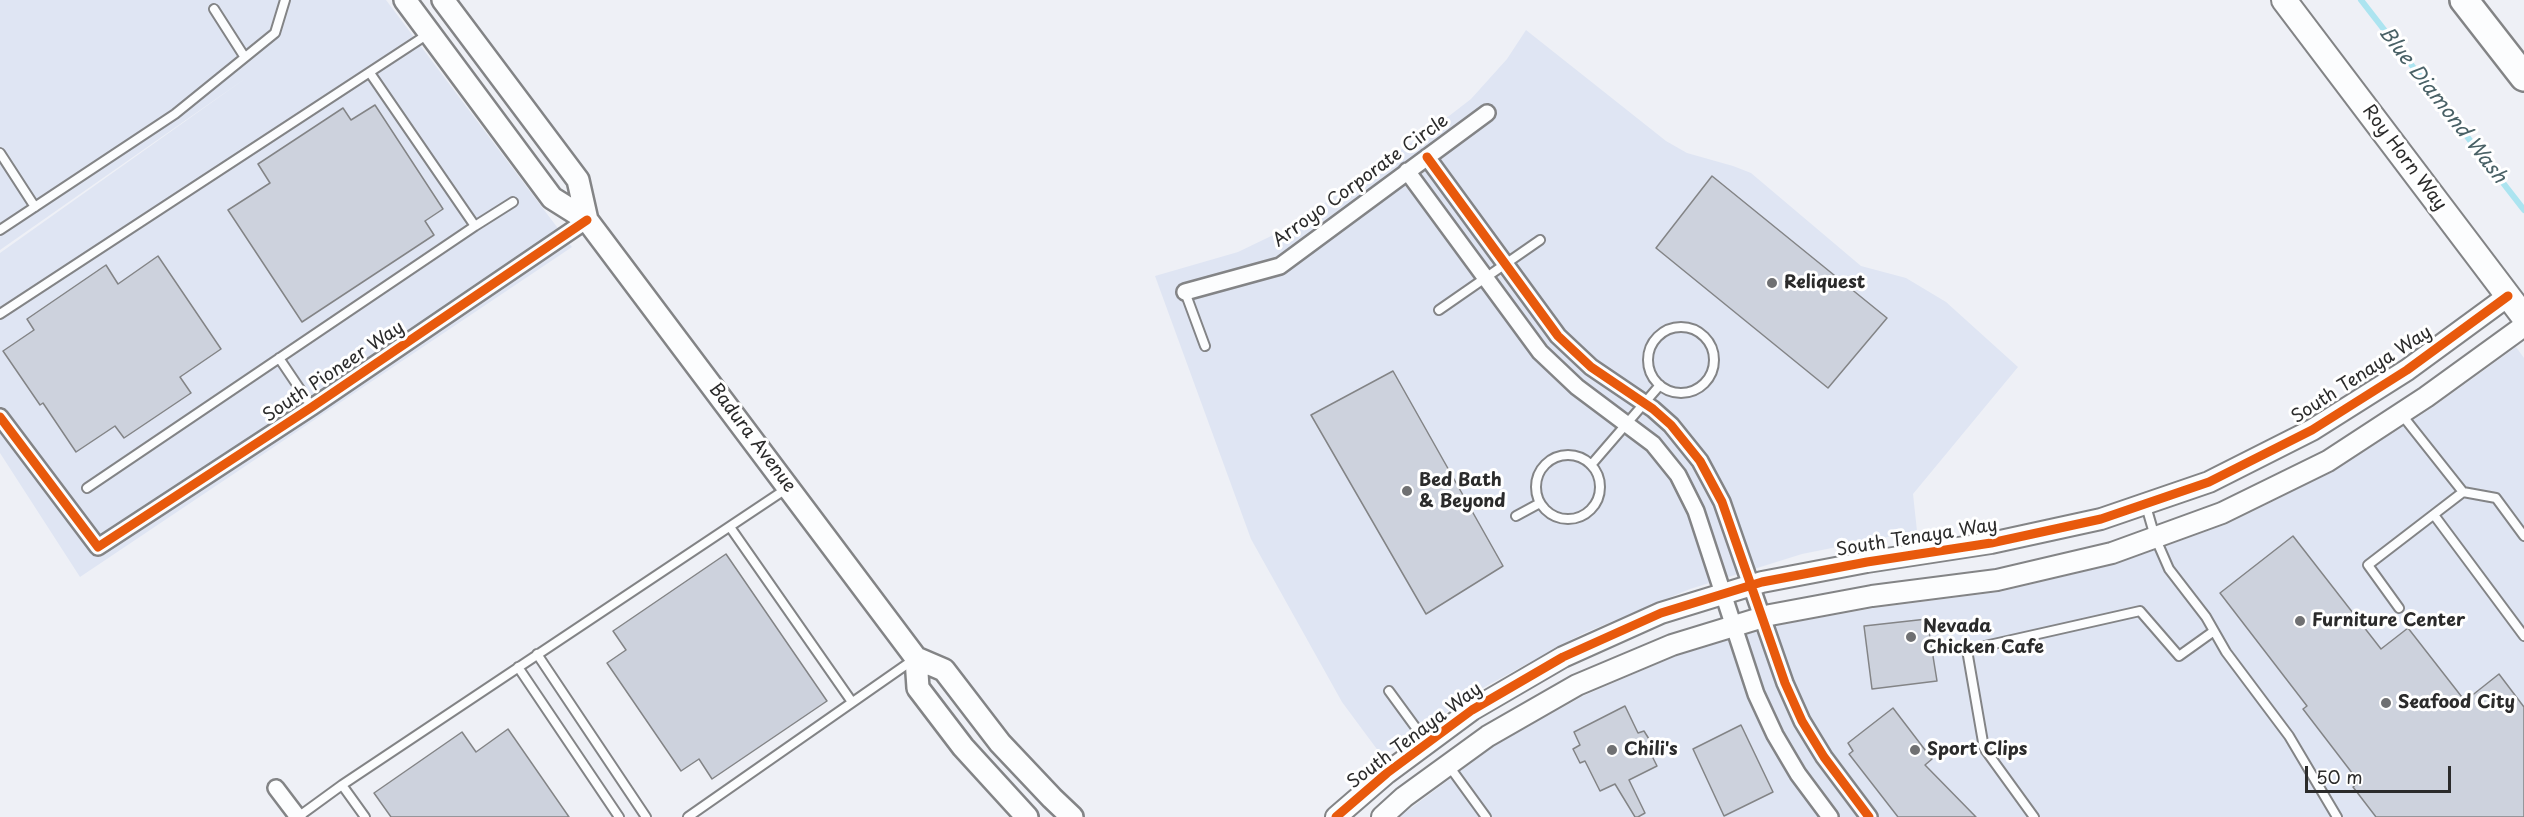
<!DOCTYPE html>
<html>
<head>
<meta charset="utf-8">
<style>
  body { margin:0 }
  #map { position:relative; width:2524px; height:817px; overflow:hidden; background:#eef0f6; font-family:"Playpen Sans",sans-serif }
  canvas { display:block }
  .scale { position:absolute; left:2305px; top:766px; width:146px; height:27px; box-sizing:border-box; border:3px solid #2b2b2b; border-top:0; padding-left:8px; font-size:18px; line-height:21px; white-space:nowrap; color:#2b2b2b; -webkit-text-stroke:4px #fff; paint-order:stroke }
</style>
</head>
<body>
<div id="map">
<canvas width="2524" height="817"></canvas>
<div class="scale">50 m</div>
</div>
<script>
const g = document.querySelector('canvas').getContext('2d');
g.lineJoin = 'round';
function fillPath(path, color) { g.fillStyle = color; g.fill(path, 'evenodd'); }
function trace(path, color, width, dash) { g.strokeStyle = color; g.lineWidth = width; g.lineCap = dash ? 'butt' : 'round'; g.setLineDash(dash || []); g.stroke(path); }
function label(font, color, halo, rows, align = 'center') {
  g.font = font + ' "Playpen Sans",sans-serif'; g.lineWidth = 6; g.setLineDash([]); g.textBaseline = 'middle'; g.strokeStyle = halo; g.fillStyle = color; for (const [text, x, y, turn = 0] of rows) {
    g.save(); g.translate(x, y); g.rotate((+turn || 0) * Math.PI / 180); g.textAlign = isNaN(turn) ? turn : align; if (halo) g.strokeText(text, 0, 0); g.fillText(text, 0, 0); g.restore();
  }
}
fillPath(new Path2D(`
  M0,0H386L572,247L80,577L0,453V253L246,78L0,250Z
  M1526,30L1666,141L1687,153L1733,166L1751,173L1861,266L1906,278L1946,302L2018,367L1913,494L1917,531L1802,554L1690,589L1582,634L1479,690L1382,756L1342,702L1251,539L1155,276L1238,252L1292,226L1449,116L1471,99L1507,59Z
  M2516,347L2524,358V817H1399L1494,746L1583,696L1676,656L1773,626L1874,608L1999,592L2115,564L2227,524L2334,471L2433,407Z`), '#dfe5f3');
trace(new Path2D(`
  M2361,0L2524,210`), '#ace4f0', 6);
const building = new Path2D(`
  M375,105L443,209L425,221L434,235L302,322L228,210L270,183L258,164L343,108L351,120Z
  M1712,176L1887,318L1828,388L1656,248Z
  M158,256L221,349L180,377L191,393L124,438L115,426L76,452L43,403L40,405L3,351L34,330L27,319L106,265L118,284Z
  M1393,371L1503,566L1426,614L1311,415Z
  M2293,536L2381,649L2408,628L2465,701L2499,674L2524,707V817H2376L2353,787L2359,782L2303,709L2307,706L2220,593Z
  M726,554L827,701L712,779L699,759L681,771L607,663L626,650L613,631Z
  M1927,619L1937,681L1872,689L1864,626Z
  M1625,706L1638,733L1644,731L1654,747L1649,750L1657,766L1629,780L1645,813L1638,817H1635L1615,784L1600,791L1585,761L1580,763L1573,749L1580,745L1574,732Z
  M1893,708L1932,759L1925,765L1976,817H1898L1849,754L1853,751L1848,743Z
  M1741,725L1773,792L1724,816L1693,749Z
  M508,729L569,817H391L374,793L462,732L476,752Z`);
fillPath(building, '#cdd2dd');
trace(building, '#838486', 1.5);
const service = new Path2D(`
  M214,9L244,56
  M0,153L35,207
  M475,226L513,202
  M0,230L175,114L275,33L285,0
  M1185,292L1205,346
  M1439,310L1540,240
  M0,314L428,34
  M1648 360a33 33 0 1 1 66 0a33 33 0 1 1-66 0Z
  M279,358L312,407
  M2402,415L2463,492L2496,498L2524,536
  M1536 487a32 32 0 1 1 64 0a32 32 0 1 1-64 0Z
  M1591,465L1660,385
  M87,488L475,226L370,73
  M2146,506L2155,537L2169,569L2206,617L2226,652L2289,736L2337,817
  M2434,515L2524,636
  M1516,516L1540,503
  M730,527L852,702
  M2399,608L2368,565L2463,492
  M537,654L646,817
  M518,667L619,817
  M1389,691L1427,743
  M1449,766L1486,817
  M298,817L342,785
  M365,817L342,785L786,489
  M688,817L913,660
  M2034,817L1984,748L1967,650L2140,611L2179,656L2214,631`);
const minor = new Path2D(`
  M1427,157L1558,336L1591,367L1653,409L1671,425L1700,461L1722,502L1785,683L1802,721L1824,757L1869,817
  M1407,171L1540,352L1577,387L1653,444L1678,475L1696,511L1756,694L1775,735L1798,774L1830,817
  M1185,292L1280,266L1487,113
  M0,417L98,547L312,407L587,220
  M276,788L298,817`);
const tertiary = new Path2D(`
  M1336,817L1387,773L1472,710L1563,657L1661,613L1762,582L1867,562L1991,543L2101,519L2209,482L2312,430L2407,370L2508,296
  M1382,817L1404,797L1488,736L1577,685L1672,645L1770,615L1872,596L1997,580L2112,553L2222,513L2328,461L2426,397L2524,326`);
const secondary = new Path2D(`
  M405,0L552,198L587,220L916,658L944,670L1000,743L1052,798L1072,817
  M443,0L578,180L587,220
  M916,658L918,688L963,747L1027,817`);
const primary = new Path2D(`
  M2284,0L2524,317`);
const motorway = new Path2D(`
  M2464,0L2524,77`);
trace(service, '#838486', 12);
trace(minor, '#838486', 20);
trace(tertiary, '#838486', 24);
trace(secondary, '#838486', 26);
trace(primary, '#838486', 28);
trace(motorway, '#838486', 32);
trace(service, '#fcfdfe', 8);
trace(minor, '#fcfdfe', 15);
trace(tertiary, '#fcfdfe', 20);
trace(secondary, '#fcfdfe', 21);
trace(primary, '#fcfdfe', 24);
trace(motorway, '#fcfdfe', 27);
trace(new Path2D(`
  M1427,157L1558,336L1591,367L1653,409L1671,425L1700,461L1722,502L1785,683L1802,721L1824,757L1869,817
  M0,417L98,547L312,407L587,220
  M1336,817L1387,773L1472,710L1563,657L1661,613L1762,582L1867,562L1991,543L2101,519L2209,482L2312,430L2407,370L2508,296`), '#e8590c', 9);
for (const [x, y, r, color] of [
  [1772,283,6,"#6f7072"],
  [1407,491,6,"#6f7072"],
  [2300,621,6,"#6f7072"],
  [1911,637,6,"#6f7072"],
  [2386,703,6,"#6f7072"],
  [1612,750,6,"#6f7072"],
  [1915,750,6,"#6f7072"]
]) { const dot = new Path2D(); dot.arc(x, y, r, 0, 2 * Math.PI); g.fillStyle = color; g.fill(dot); trace(dot, '#fff', 2); }
label('18px', '#2b2b2b', '#fff', [
  ["Roy Horn Way",2404,158,53],
  ["Arroyo Corporate Circle",1361,181,-36],
  ["South Pioneer Way",334,372,-34],
  ["South Tenaya Way",2362,375,-33],
  ["Badura Avenue",752,438,53],
  ["South Tenaya Way",1917,538,-9],
  ["South Tenaya Way",1415,736,-37]
]);
label('bold 18px', '#2b2b2b', '#fff', [
  ["Reliquest",1784,283],
  ["Bed Bath",1419,481],
  ["& Beyond",1419,502],
  ["Furniture Center",2312,621],
  ["Nevada",1923,627],
  ["Chicken Cafe",1923,648],
  ["Seafood City",2398,703],
  ["Chili's",1624,750],
  ["Sport Clips",1927,750]
], 'left');
label('italic 20px', '#496166', '#fff', [
  ["Blue Diamond Wash",2442,105,52]
]);
</script>
</body>
</html>
